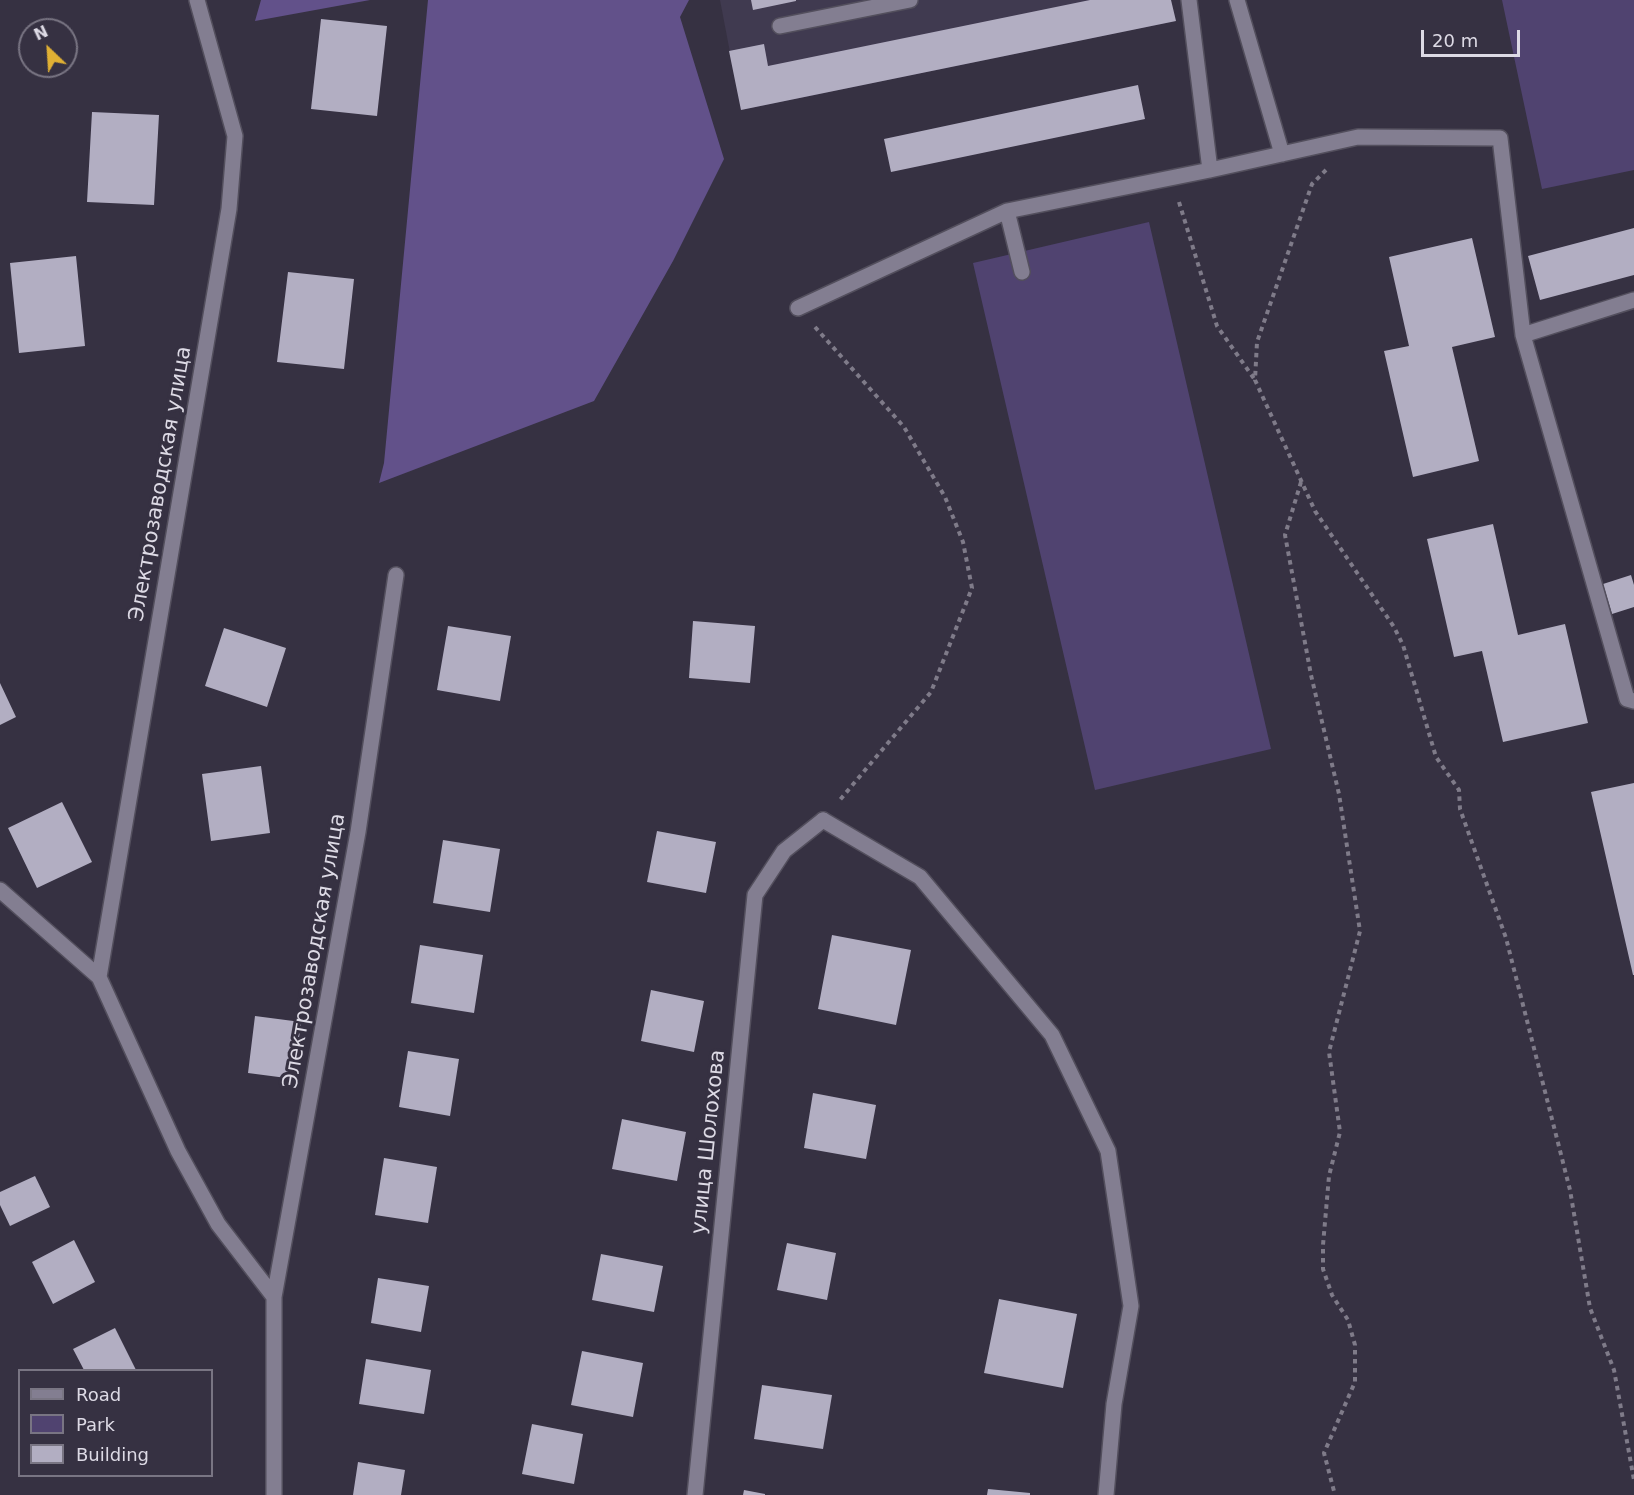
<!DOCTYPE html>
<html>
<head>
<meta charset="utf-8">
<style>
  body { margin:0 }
  #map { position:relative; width:1634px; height:1495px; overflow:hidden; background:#363142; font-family:"DejaVu Sans",sans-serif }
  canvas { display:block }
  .legend { position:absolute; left:18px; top:1369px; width:195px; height:108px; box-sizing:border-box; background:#363142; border:2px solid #797583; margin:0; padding:8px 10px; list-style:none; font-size:18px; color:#dddae5 }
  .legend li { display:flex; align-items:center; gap:12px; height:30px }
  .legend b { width:30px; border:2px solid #797583 }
  .north { position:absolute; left:18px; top:18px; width:60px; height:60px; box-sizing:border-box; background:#363142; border:2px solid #797583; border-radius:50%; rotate:335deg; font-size:16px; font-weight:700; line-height:24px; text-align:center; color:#dddae5 }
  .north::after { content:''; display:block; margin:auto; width:21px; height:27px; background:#e0b034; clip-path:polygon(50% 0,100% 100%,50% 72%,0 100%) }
  .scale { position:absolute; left:1421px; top:30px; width:99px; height:27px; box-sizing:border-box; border:3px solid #dddae5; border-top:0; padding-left:8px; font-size:18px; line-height:21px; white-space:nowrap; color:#dddae5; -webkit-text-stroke:4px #363142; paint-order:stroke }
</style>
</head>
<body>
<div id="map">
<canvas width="1634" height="1495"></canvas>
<ul class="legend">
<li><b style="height:8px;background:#837e91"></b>Road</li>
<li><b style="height:16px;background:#504370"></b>Park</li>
<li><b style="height:16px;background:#b2aec2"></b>Building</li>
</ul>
<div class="north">N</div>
<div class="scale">20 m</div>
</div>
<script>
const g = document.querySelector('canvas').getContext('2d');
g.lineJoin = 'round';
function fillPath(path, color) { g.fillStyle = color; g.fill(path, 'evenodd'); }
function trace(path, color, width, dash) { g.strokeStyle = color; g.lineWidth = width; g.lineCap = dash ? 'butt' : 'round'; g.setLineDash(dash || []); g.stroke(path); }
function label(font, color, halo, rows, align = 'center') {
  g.font = font + ' "DejaVu Sans",sans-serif'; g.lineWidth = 6; g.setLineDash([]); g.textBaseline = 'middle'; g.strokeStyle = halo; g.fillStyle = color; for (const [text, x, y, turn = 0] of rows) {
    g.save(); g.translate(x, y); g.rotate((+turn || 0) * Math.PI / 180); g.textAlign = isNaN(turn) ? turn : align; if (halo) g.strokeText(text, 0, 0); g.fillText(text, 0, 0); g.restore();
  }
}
fillPath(new Path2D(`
  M720,0H1171L1176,21L741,110Z`), '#403a50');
fillPath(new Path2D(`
  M1502,0H1634V170L1542,189Z
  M1149,222L1271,749L1095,790L973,263Z`), '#504370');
fillPath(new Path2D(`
  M261,0H370L255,21Z
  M428,0H689L680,17L724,159L673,261L594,401L379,483L384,463Z`), '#62518a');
fillPath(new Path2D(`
  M751,0H796V1L753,10Z
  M1090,0H1171L1176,21L741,110L729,51L764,44L768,66Z
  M321,19L387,26L377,116L311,109Z
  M1138,85L1145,119L891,172L884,139Z
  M92,112L159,115L154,205L87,202Z
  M1634,228V275L1540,300L1528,256Z
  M1472,238L1495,337L1452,347L1479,461L1413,477L1384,351L1409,346L1389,257Z
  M76,256L85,346L19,353L10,263Z
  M288,272L354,279L344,369L277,362Z
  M1493,524L1518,635L1565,624L1588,723L1503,742L1482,651L1454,657L1427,539Z
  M1631,575L1634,585V607L1612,614L1603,584Z
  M693,621L755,626L750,683L689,678Z
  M448,626L511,636L500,701L437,690Z
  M224,628L286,648L267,707L205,686Z
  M0,683L16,717L0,725Z
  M261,766L270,833L211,841L202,774Z
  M1634,783V975H1633L1591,792Z
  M62,802L92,862L37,888L8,828Z
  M657,831L716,842L706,893L647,882Z
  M443,840L500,849L490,912L433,903Z
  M832,935L911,950L896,1025L818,1009Z
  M420,945L483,955L474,1013L411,1003Z
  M651,990L704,1001L694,1052L641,1041Z
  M255,1016L301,1022L294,1079L248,1073Z
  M408,1051L459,1059L450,1116L399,1107Z
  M813,1093L876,1105L866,1159L804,1148Z
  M622,1119L686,1132L677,1181L612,1169Z
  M384,1158L437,1167L428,1223L375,1215Z
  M35,1176L50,1207L10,1226L0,1205V1192Z
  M74,1240L95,1282L53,1304L32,1262Z
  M787,1243L836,1253L827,1300L777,1290Z
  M601,1254L663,1266L654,1312L592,1300Z
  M378,1278L429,1286L421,1332L371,1323Z
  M999,1299L1077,1314L1063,1388L984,1373Z
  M115,1328L136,1370H84L73,1349Z
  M582,1351L643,1363L633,1417L571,1405Z
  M366,1359L431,1370L424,1414L359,1404Z
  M762,1385L832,1395L823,1449L754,1439Z
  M532,1424L583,1434L574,1484L522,1474Z
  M358,1462L405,1470L401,1495H353Z
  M988,1489L1030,1493V1495H987Z
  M744,1490L765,1494V1495H743Z`), '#b2aec2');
const lane = new Path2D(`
  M1189,0L1210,170
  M1237,0L1282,154
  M780,26L910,0
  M1007,211L1022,272
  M798,308L1007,211L1210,170L1358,137L1500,138L1523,335L1627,699L1634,701
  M1523,335L1634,300
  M823,820L920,877L1052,1035L1108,1151L1131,1306L1114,1404L1106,1495`);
const street = new Path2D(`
  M0,890L99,977L178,1151L218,1224L274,1297
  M99,977L229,209L235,136L197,0
  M274,1495V1297L358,832L396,575
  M695,1495L755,895L784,851L823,820`);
trace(lane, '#534f5d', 18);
trace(street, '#534f5d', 18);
trace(new Path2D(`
  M1326,170L1312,184L1257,342L1255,380L1315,511L1394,627L1403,645L1436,757L1459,790L1460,809L1506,938L1570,1190L1590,1308L1614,1370L1634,1480
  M1179,202L1217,326L1255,380
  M815,327L904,427L945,497L963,542L972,588L931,692L839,801
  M1301,482L1285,535L1311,675L1339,794L1360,931L1329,1052L1340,1132L1329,1176L1323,1245V1269L1332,1295L1348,1320L1355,1345V1382L1324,1453L1335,1495`), '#7f7b89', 4, [4.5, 4.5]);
trace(lane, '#837e91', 15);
trace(street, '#837e91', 15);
label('21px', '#dddae5', '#363142', [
  ["Электрозаводская улица",161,484,-80],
  ["Электрозаводская улица",315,951,-80],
  ["улица Шолохова",709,1142,-84]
]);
</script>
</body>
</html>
